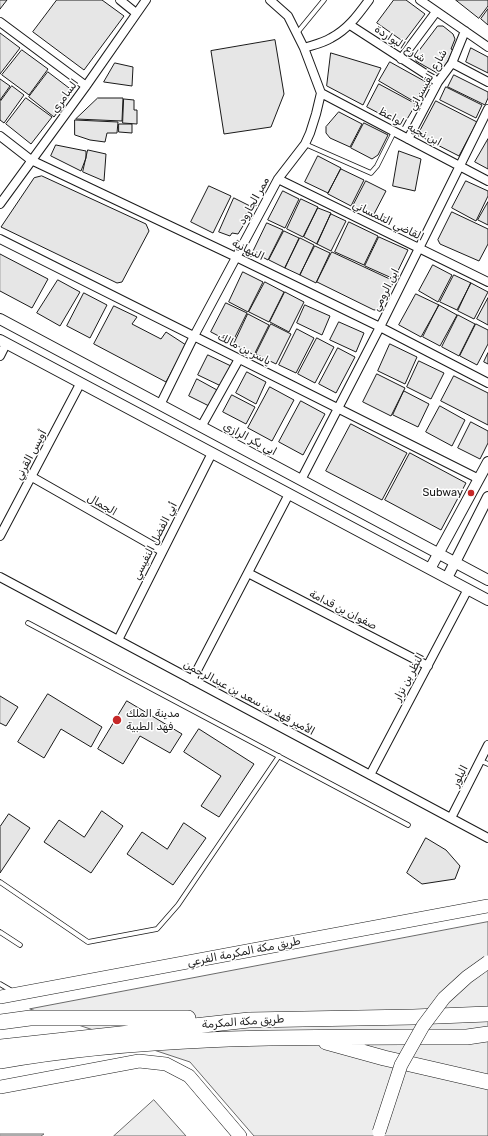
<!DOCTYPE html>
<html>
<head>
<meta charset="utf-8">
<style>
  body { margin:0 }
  canvas { display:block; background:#fff }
</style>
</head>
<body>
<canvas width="488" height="1136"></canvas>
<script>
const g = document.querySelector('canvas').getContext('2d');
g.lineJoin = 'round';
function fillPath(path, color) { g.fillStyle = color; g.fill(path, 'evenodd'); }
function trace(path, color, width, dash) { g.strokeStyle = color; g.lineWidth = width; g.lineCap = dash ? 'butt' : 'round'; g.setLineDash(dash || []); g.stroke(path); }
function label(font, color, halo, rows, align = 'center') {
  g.font = font + ' Rubik,Cairo,sans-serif'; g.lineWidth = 3; g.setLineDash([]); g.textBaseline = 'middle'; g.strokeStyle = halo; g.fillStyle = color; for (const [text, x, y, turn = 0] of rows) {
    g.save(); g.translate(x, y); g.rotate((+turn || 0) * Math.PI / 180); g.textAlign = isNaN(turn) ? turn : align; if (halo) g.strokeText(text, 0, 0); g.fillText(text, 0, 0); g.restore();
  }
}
const built = new Path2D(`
  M488,922V1136H254L190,1062L30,1009Z
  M154,1100L186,1136H114Z
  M0,1134H44L41,1136H0Z`);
fillPath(built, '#ededed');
trace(built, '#6a6a6a', 1);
const building = new Path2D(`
  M0,0H7L0,9Z
  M57,0H102L124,16L84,70L33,32Z
  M394,0H406L425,14L404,42L377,23Z
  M456,0H488V6L479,18Z
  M488,9V25L481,19Z
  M438,26H443L453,34L455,39L451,49L453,50L443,71L439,72L437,73L416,61V55Z
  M0,33L20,48L0,74Z
  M275,40L284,94L271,127L224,134L211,51Z
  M471,48L488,57V73L466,62Z
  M22,50L48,69L29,95L2,75Z
  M331,53L381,68L363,105L327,86Z
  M390,62L426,82L415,102L379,81Z
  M115,63L133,67L132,86L104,82Z
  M48,72L73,91L54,117L29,97Z
  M454,75L488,92V98L485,105L448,87Z
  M0,79L10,86L0,100Z
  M379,84L416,104L403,126L367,107Z
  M12,86L24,95L4,123L0,120V102Z
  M446,87L482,105L476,118L440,100Z
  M26,98L52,117L31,144L6,124Z
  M98,98H123L122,121L76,119Z
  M124,99L134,100V110H137V124L123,123Z
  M436,101L477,122L459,156L418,135Z
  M339,112L362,124L350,147L330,138L326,133V127Z
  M75,120L118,122L117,133H107L105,142L90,140L75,135Z
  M364,123L388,135L378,155L372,159L351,148Z
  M119,124H132V133L119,132Z
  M488,139V169L475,162Z
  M56,145L86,151V158L81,171L51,156Z
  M88,150L106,154L104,181L83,172Z
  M399,151L421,159L415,191L393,186Z
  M318,156L341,168L328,193L305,182Z
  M341,169L364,180L351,206L328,194Z
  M42,176L146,224L149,231L122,282L117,283L1,227L34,178Z
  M366,181L386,191L373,216L353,206Z
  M466,181L488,191V196L476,221L452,208Z
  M209,186L231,196L213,233L191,222Z
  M283,191L299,199L285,228L268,220Z
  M234,198L250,206L243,220L246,221L238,234L232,233L230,236L219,232Z
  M301,199L318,207L303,237L287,229Z
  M488,202V225L478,220Z
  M318,208L331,213L317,244L304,237Z
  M452,212L488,229V244L479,261L440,244L438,240Z
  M331,214L346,221L331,251L317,244Z
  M349,222L378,236L364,265L335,252Z
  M267,223L283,230L268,260L253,252Z
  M284,231L299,238L285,268L269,260Z
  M379,237L408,250L394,279L365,266Z
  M300,238L314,245L300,275L285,268Z
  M315,246L330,253L316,283L300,275Z
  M332,252L394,281L380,309L374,310L317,282Z
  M0,254L48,279L32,308L0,291Z
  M433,265L452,275L438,302L419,291Z
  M243,272L263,282L248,312L229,302Z
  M454,275L471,283L457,310L440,302Z
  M58,280L80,292L60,326L37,313Z
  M265,282L284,292L269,322L249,312Z
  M471,283L488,292L474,319L458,311Z
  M285,292L304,302L289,332L270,322Z
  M84,293L107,305L90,338L67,326Z
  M416,294L439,305L421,337L399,325Z
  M488,298V325L477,319Z
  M226,303L247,313L232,343L211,332Z
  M305,305L330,316L322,335L297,323Z
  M439,305L457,315L440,346L423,337Z
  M114,306L137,317L132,324L161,339L166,332L186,345L166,382L94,344Z
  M248,314L269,325L254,355L234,344Z
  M458,315L475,324L459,356L442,347Z
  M339,322L364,333L356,352L330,340Z
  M271,324L291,334L276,364L256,354Z
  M476,324L488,330V344L477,365L460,356Z
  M297,329L314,338L296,373L279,365Z
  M317,338L334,347L315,383L298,374Z
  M390,344L417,357L405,384L378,371Z
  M338,348L355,357L336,393L319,384Z
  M488,353V364L484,362Z
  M208,355L231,366L221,386L198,375Z
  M419,361L444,373L431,399L407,387Z
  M247,372L266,382L256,404L236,393Z
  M377,374L405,388L391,416L363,402Z
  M454,376L488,393V425L441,401Z
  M197,379L217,390L209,406L189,396Z
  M270,387L294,400L272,441L248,428Z
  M404,391L429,404L418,427L393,415Z
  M232,395L255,407L246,424L223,412Z
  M301,401L325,414L303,455L279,442Z
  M440,406L465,420L452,446L426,432Z
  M471,422L488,431V443L480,459L458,448Z
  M351,424L407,453L382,500L326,471Z
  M410,453L466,483L441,530L385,500Z
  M48,694L102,727L91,747L61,729L44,758L18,742Z
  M0,696L18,707L6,726L0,723Z
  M127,701L182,734L170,753L140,736L123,764L98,749Z
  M199,729L254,764L219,817L201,806L221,776L184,752Z
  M102,811L123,826L91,873L44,842L59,820L84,837Z
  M9,814L30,828L0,873V827Z
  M184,823L206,838L173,885L127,854L142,832L167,849Z
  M426,838L446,850L460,866L455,879L422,884L407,873Z`);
fillPath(building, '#e6e6e6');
trace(building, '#1a1a1a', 1);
const service = new Path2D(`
  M297,33L324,0
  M305,144L371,173L377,166L394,132
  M28,623L408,825
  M481,761L488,764
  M0,882L88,942L157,929L178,905L279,756
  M0,932L20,945
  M0,984L12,991`);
const minor = new Path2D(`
  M120,0L136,13
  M270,0L288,16L304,48L321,93
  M420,0L488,47
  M0,22L86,86
  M350,25L438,82
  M304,48C313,45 323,43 331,38C348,29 358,15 369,0
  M401,59L436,12
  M452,63L488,82
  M321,93L488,181
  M0,136L31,160L236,257L380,327L488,383
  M408,139L438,82L452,63L465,31
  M278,179L488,282
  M0,204L86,86L146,0
  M0,239L479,479
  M0,356L6,344
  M160,405L194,336L278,179L305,144L310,133L316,114L321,93
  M201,427L239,359
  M32,477L162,551
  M301,480L380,327L488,109
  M0,536L80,384
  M248,573L428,666
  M0,577L488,838
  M118,640L212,453
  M192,680L289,494
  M370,775L468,589
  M451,818L488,745`);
const tertiary = new Path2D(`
  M0,319L488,580
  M0,340L488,600
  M430,569L488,462
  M447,578L488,497`);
const primary = new Path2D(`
  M0,997L488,906
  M0,1087L139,1061L166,1064L189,1076L240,1136`);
const motorway = new Path2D(`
  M0,1022L30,1018H188
  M326,1042L384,1058L488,1082
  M0,1047L249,1020L413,1017L488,1014
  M0,1061C154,1034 311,1037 467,1037L488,1034`);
trace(service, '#1a1a1a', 5.5);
trace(minor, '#1a1a1a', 10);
trace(tertiary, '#1a1a1a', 12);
trace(primary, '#1a1a1a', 14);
trace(motorway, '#1a1a1a', 16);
trace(service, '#fff', 4);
trace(minor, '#fff', 8);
trace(tertiary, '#fff', 10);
trace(primary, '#fff', 13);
trace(motorway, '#fff', 15);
const primaryBridge = new Path2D(`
  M379,1132L401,1065L423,1026L444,998L467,977L488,962`);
trace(primaryBridge, '#1a1a1a', 14, []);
trace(primaryBridge, '#fff', 13);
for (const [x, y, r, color] of [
  [471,493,4,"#c62828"],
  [117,720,5,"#c62828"]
]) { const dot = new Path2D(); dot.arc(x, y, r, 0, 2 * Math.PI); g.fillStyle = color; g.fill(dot); trace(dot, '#fff', 1.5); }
label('11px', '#1a1a1a', '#fff', [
  ["شارع البواردة",400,44,33],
  ["شارع القيسراني",428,80,-61],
  ["السامري",65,96,-54],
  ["ابن نجيه الواعظ",410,127,28],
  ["ممر الجارود",254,201,-61],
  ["القاضي التلمساني",388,221,26],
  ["النبهانية",248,250,26],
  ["ابن الرومي",386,290,-63],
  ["ياسر بن مالك",244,349,27],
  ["ابي بكر الرازي",250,439,28],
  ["أويس القرني",31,455,-62],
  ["الجمال",102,505,30],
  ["أبي الفضل النفيسي",155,541,-63],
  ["صفوان بن قدامة",343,610,27],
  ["النظر بن نزار",409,677,-62],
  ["الأمير فهد بن سعد بن عبدالرحمن",249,698,28],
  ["البلور",460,776,-63],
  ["طريق مكة المكرمة الفرعي",244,952,-11],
  ["طريق مكة المكرمة",243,1022,-4]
]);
label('11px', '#1a1a1a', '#fff', [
  ["Subway",463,493],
  ["مدينة الملك",126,714,"left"],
  ["فهد الطبية",126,727,"left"]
], 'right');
</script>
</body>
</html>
